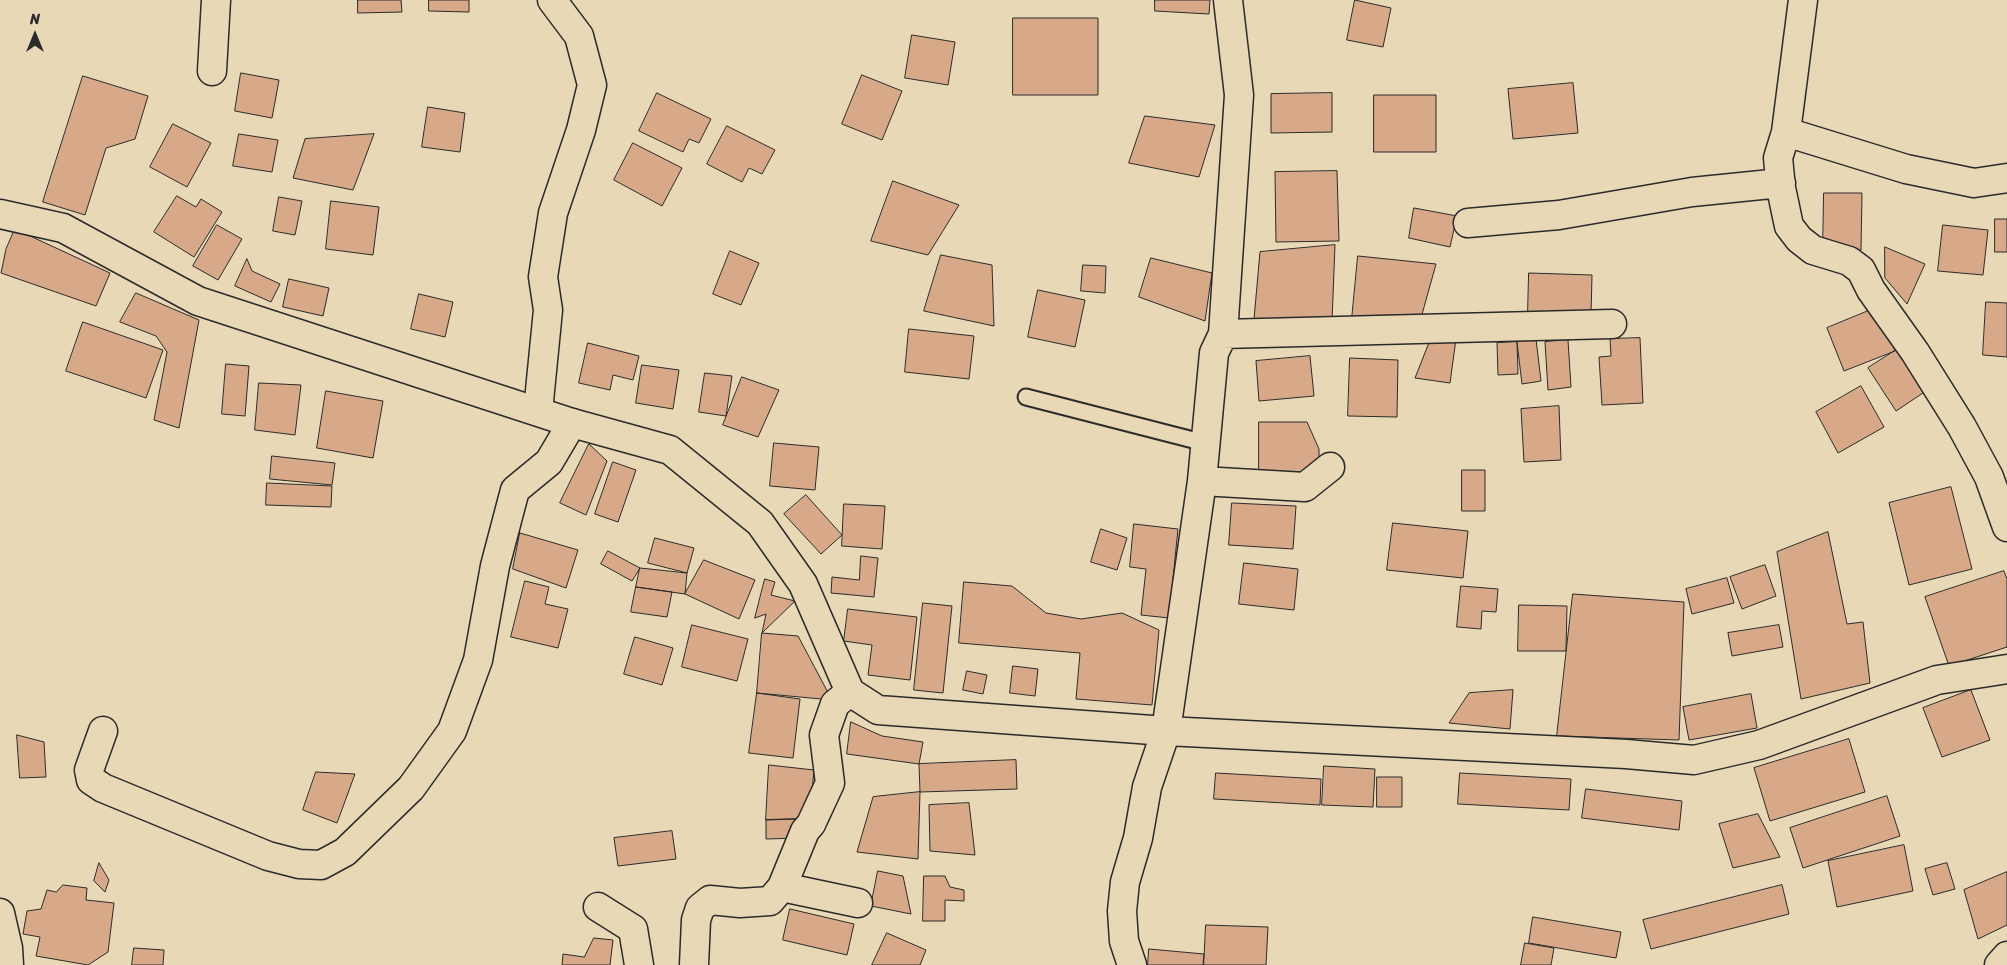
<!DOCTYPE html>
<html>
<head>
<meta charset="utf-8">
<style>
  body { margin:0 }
  #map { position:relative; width:2007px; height:965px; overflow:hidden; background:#e9d8b5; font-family:Sriracha,sans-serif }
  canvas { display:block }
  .north { position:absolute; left:10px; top:10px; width:50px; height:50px; -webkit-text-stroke:4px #e9d8b5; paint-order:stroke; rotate:0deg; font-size:14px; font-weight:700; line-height:20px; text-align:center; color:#2b2b2b }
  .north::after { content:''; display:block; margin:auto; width:18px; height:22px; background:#2b2b2b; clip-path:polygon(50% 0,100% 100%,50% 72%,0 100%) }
</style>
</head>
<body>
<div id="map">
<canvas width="2007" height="965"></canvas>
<div class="north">N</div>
</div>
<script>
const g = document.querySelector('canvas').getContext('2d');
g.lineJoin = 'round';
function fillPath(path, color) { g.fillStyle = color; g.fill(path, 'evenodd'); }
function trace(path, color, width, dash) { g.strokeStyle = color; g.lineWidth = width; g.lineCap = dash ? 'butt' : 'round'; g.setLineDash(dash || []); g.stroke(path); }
const building = new Path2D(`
  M358,0H401L402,12L358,13Z
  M429,0H469V12L429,11Z
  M1155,0H1210L1209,14L1155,11Z
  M1355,0L1391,8L1383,47L1347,40Z
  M1013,18H1098V95H1013Z
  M912,35L955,42L948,85L905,78Z
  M241,73L279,80L272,118L235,111Z
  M862,75L902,91L882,140L842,124Z
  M83,76L148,96L135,139L106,148L85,215L43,202Z
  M1573,83L1578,133L1513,139L1508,89Z
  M657,93L711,119L699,143L689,139L683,152L639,131Z
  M1332,93V132L1271,133V94Z
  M1374,95H1436V152H1374Z
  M428,107L465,113L460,152L422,147Z
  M1145,116L1215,125L1199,177L1129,163Z
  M173,124L211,143L187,187L150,167Z
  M727,126L775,150L762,174L749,168L742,182L707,164Z
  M239,134L278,140L272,172L233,166Z
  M374,134L353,190L293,178L305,139Z
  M633,143L682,168L662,206L614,180Z
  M1337,171L1339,241L1276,242L1275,172Z
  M893,181L959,205L928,255L871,241Z
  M1824,193H1862L1861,250L1823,249Z
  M177,196L196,207L201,199L222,212L194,257L154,232Z
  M279,197L302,201L295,235L273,231Z
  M331,201L379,207L373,255L326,249Z
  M1414,208L1457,216L1450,247L1409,238Z
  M1995,219H2007V252H1995Z
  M217,225L242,239L218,280L193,266Z
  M1943,225L1988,230L1983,275L1938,271Z
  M15,229L110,273L96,306L1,273L6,249Z
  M1335,245L1332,322L1254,319L1260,252Z
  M1885,247L1925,264L1907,304L1885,278Z
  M730,251L759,263L741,305L713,294Z
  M941,255L992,265L994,326L924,311Z
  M1358,256L1436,264L1421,318L1352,319Z
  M1151,258L1212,273L1205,321L1139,297Z
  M247,259L252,271L280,284L271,302L235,286Z
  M1083,265L1106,266L1105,293L1081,291Z
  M1529,273L1592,275L1591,315L1528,313Z
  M289,279L329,288L323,316L283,307Z
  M1038,290L1085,300L1075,347L1028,337Z
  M136,293L199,320L179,428L154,420L167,352L156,336L120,322Z
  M419,294L453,302L445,337L411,329Z
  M1986,302L2007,303V357L1983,355Z
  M1878,307L1895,351L1844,371L1827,328Z
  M83,322L163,350L146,398L66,371Z
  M909,329L974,336L969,379L905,372Z
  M1640,338L1643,403L1602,405L1599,357L1611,356L1610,339Z
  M1456,339L1450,383L1415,378L1430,340Z
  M1536,339L1541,381L1522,384L1517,342Z
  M1568,340L1571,387L1548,390L1545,342Z
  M1517,342L1518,374L1498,375L1497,343Z
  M588,343L639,356L633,380L613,375L610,390L579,383Z
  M1904,345L1932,387L1896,411L1868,368Z
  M1310,356L1314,396L1259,401L1256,361Z
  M1350,358L1398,360L1397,417L1348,416Z
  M226,364L249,366L245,416L222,414Z
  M642,365L679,370L673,409L636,403Z
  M705,373L732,376L726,416L699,412Z
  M742,377L779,390L758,437L723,425Z
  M259,383L301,385L295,435L255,430Z
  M1861,386L1884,427L1838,453L1816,412Z
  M326,391L383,401L373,458L317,448Z
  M1559,406L1561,460L1524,462L1521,409Z
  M1259,422H1307L1319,449V473L1259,474Z
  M774,443L819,447L815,490L770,486Z
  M589,444L607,461L586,515L560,503Z
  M272,456L335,463L332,485L270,479Z
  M613,462L636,470L618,522L595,514Z
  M1462,470H1485V511H1462Z
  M267,483L332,486L331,507L266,505Z
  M1951,487L1972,569L1909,585L1889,503Z
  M806,495L842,535L821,554L784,514Z
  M1232,503L1296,506L1293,549L1229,545Z
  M844,504L885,506L882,549L842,546Z
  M1393,523L1468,531L1463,578L1387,570Z
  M1134,524L1178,529L1169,618L1141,615L1146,569L1130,567Z
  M1101,529L1127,538L1117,570L1091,562Z
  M1828,532L1847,624L1863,622L1870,683L1801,699L1777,552Z
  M520,533L578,550L566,588L513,569Z
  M655,538L694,548L687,573L648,563Z
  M608,551L640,568L632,581L601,564Z
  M861,556L878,558L874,597L831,593L832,577L859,580Z
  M704,560L755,580L739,619L685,594Z
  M1244,563L1298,569L1294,610L1239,604Z
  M1765,565L1776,596L1742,609L1730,577Z
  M640,568L687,573L685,594L636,587Z
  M2004,571L2007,579V647L1949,666L1925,597Z
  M1727,578L1734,603L1692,614L1686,589Z
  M765,579L775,582L771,595L795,601L762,633L766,614L755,618Z
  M525,581L549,587L545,604L568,609L558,648L511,637Z
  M964,582L1012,586L1046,613L1081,619L1122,613L1159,630L1152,705L1076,699L1080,653L959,643Z
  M1461,586L1498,589L1496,612L1482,611L1481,629L1457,627Z
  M636,587L672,592L667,617L631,612Z
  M1573,594L1684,602L1679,740L1557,736Z
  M923,603L952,606L943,693L914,690Z
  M1519,605L1567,606L1566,651H1518Z
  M848,609L917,617L910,680L868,675L872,645L844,641Z
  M692,625L748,639L737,681L682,667Z
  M1779,625L1783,647L1732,656L1728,633Z
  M762,633L798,636L832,700L757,693Z
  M635,637L673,648L662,685L624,674Z
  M1013,666L1038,669L1035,696L1010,693Z
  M967,671L987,675L983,694L963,690Z
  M1513,690L1510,729L1449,723L1469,693Z
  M1971,690L1990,740L1942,757L1923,708Z
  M757,693L800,699L793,758L749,753Z
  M1751,694L1757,728L1689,740L1683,707Z
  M851,722L882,736L923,742L919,764L847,754Z
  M17,735L44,742L46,777L20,778Z
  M1849,739L1865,792L1770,821L1754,768Z
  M1016,760L1017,789L920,792L919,764Z
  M769,765L814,770L809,822L799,819L766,820Z
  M1324,766L1375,769L1373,807L1322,805Z
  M316,772L355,774L337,823L303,810Z
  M1216,773L1321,779L1320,805L1214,799Z
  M1460,773L1571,779L1569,810L1458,804Z
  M1377,777H1402V807H1377Z
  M1586,789L1682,801L1679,830L1582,818Z
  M920,792L918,859L857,852L873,797Z
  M1887,796L1900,836L1803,868L1790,828Z
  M969,803L975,855L930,851L929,805Z
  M1758,814L1780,857L1733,868L1719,824Z
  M799,819L800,838L766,839V820Z
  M672,831L676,859L618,866L614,838Z
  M1904,845L1913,891L1837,907L1828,861Z
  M99,863L109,880L105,892L94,881Z
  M1947,863L1955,889L1933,895L1925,869Z
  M878,871L903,876L911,914L871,906Z
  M2007,872V925L1978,939L1964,890Z
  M924,876H945L950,887L964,890V901L945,900V921H923Z
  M63,885L87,888L86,900L114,903L108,952L88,965L36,956L40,937L23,934L27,911L41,909L47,890L56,892Z
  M1782,885L1789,914L1651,949L1643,920Z
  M790,909L854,924L847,955L783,940Z
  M1533,917L1621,932L1616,958L1529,943Z
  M1206,925L1268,927L1266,965H1204Z
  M887,933L926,950L920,965H872Z
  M594,938L613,940L610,965H562L563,954L584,957Z
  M1525,943L1554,948L1551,965H1521Z
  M134,948L164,950L163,965H132Z
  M1149,949L1204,954L1203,965H1148Z`);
fillPath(building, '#d7a989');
trace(building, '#2b2b2b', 1);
const service = new Path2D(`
  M1026,397L1205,443`);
const minor = new Path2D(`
  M212,71L216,0
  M1786,132L1803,0
  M2007,178L1974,183L1906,169L1786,132L1778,158L1781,188L1789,226L1799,239L1813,250L1849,261L1861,270L1871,290L1915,352L1962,427L1989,477L2007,527
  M1468,223L1559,215L1692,192L1781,183
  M1223,334L1612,324
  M538,411L548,310L543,277L553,213L581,130L592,85L579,36L552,0
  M1202,481L1305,487L1330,467
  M103,731L89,770L91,780L103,788L268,856L299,864L321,865L345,852L411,788L452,731L478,660L495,566L515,490L549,462L572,423
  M782,887L858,903
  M598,907L633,929L639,965
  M0,913L8,948L9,965
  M694,965L696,920L700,908L710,900L740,903L770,901L782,887L805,831L811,824L830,783L824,735L835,704L850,692
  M1132,965L1124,941L1122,911L1125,882L1138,838L1147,787L1166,731L1202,481L1214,353L1223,334L1239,95L1228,0`);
const tertiary = new Path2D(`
  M0,214L63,228L198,301L572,423L670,450L760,523L803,584L850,692L878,710L1166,731L1626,754L1694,760L1759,745L1937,680L2007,669
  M1999,965L2007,956`);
trace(service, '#2b2b2b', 19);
trace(minor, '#2b2b2b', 31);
trace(tertiary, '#2b2b2b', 31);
trace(service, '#e9d8b5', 15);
trace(minor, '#e9d8b5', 28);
trace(tertiary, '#e9d8b5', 28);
</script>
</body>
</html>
